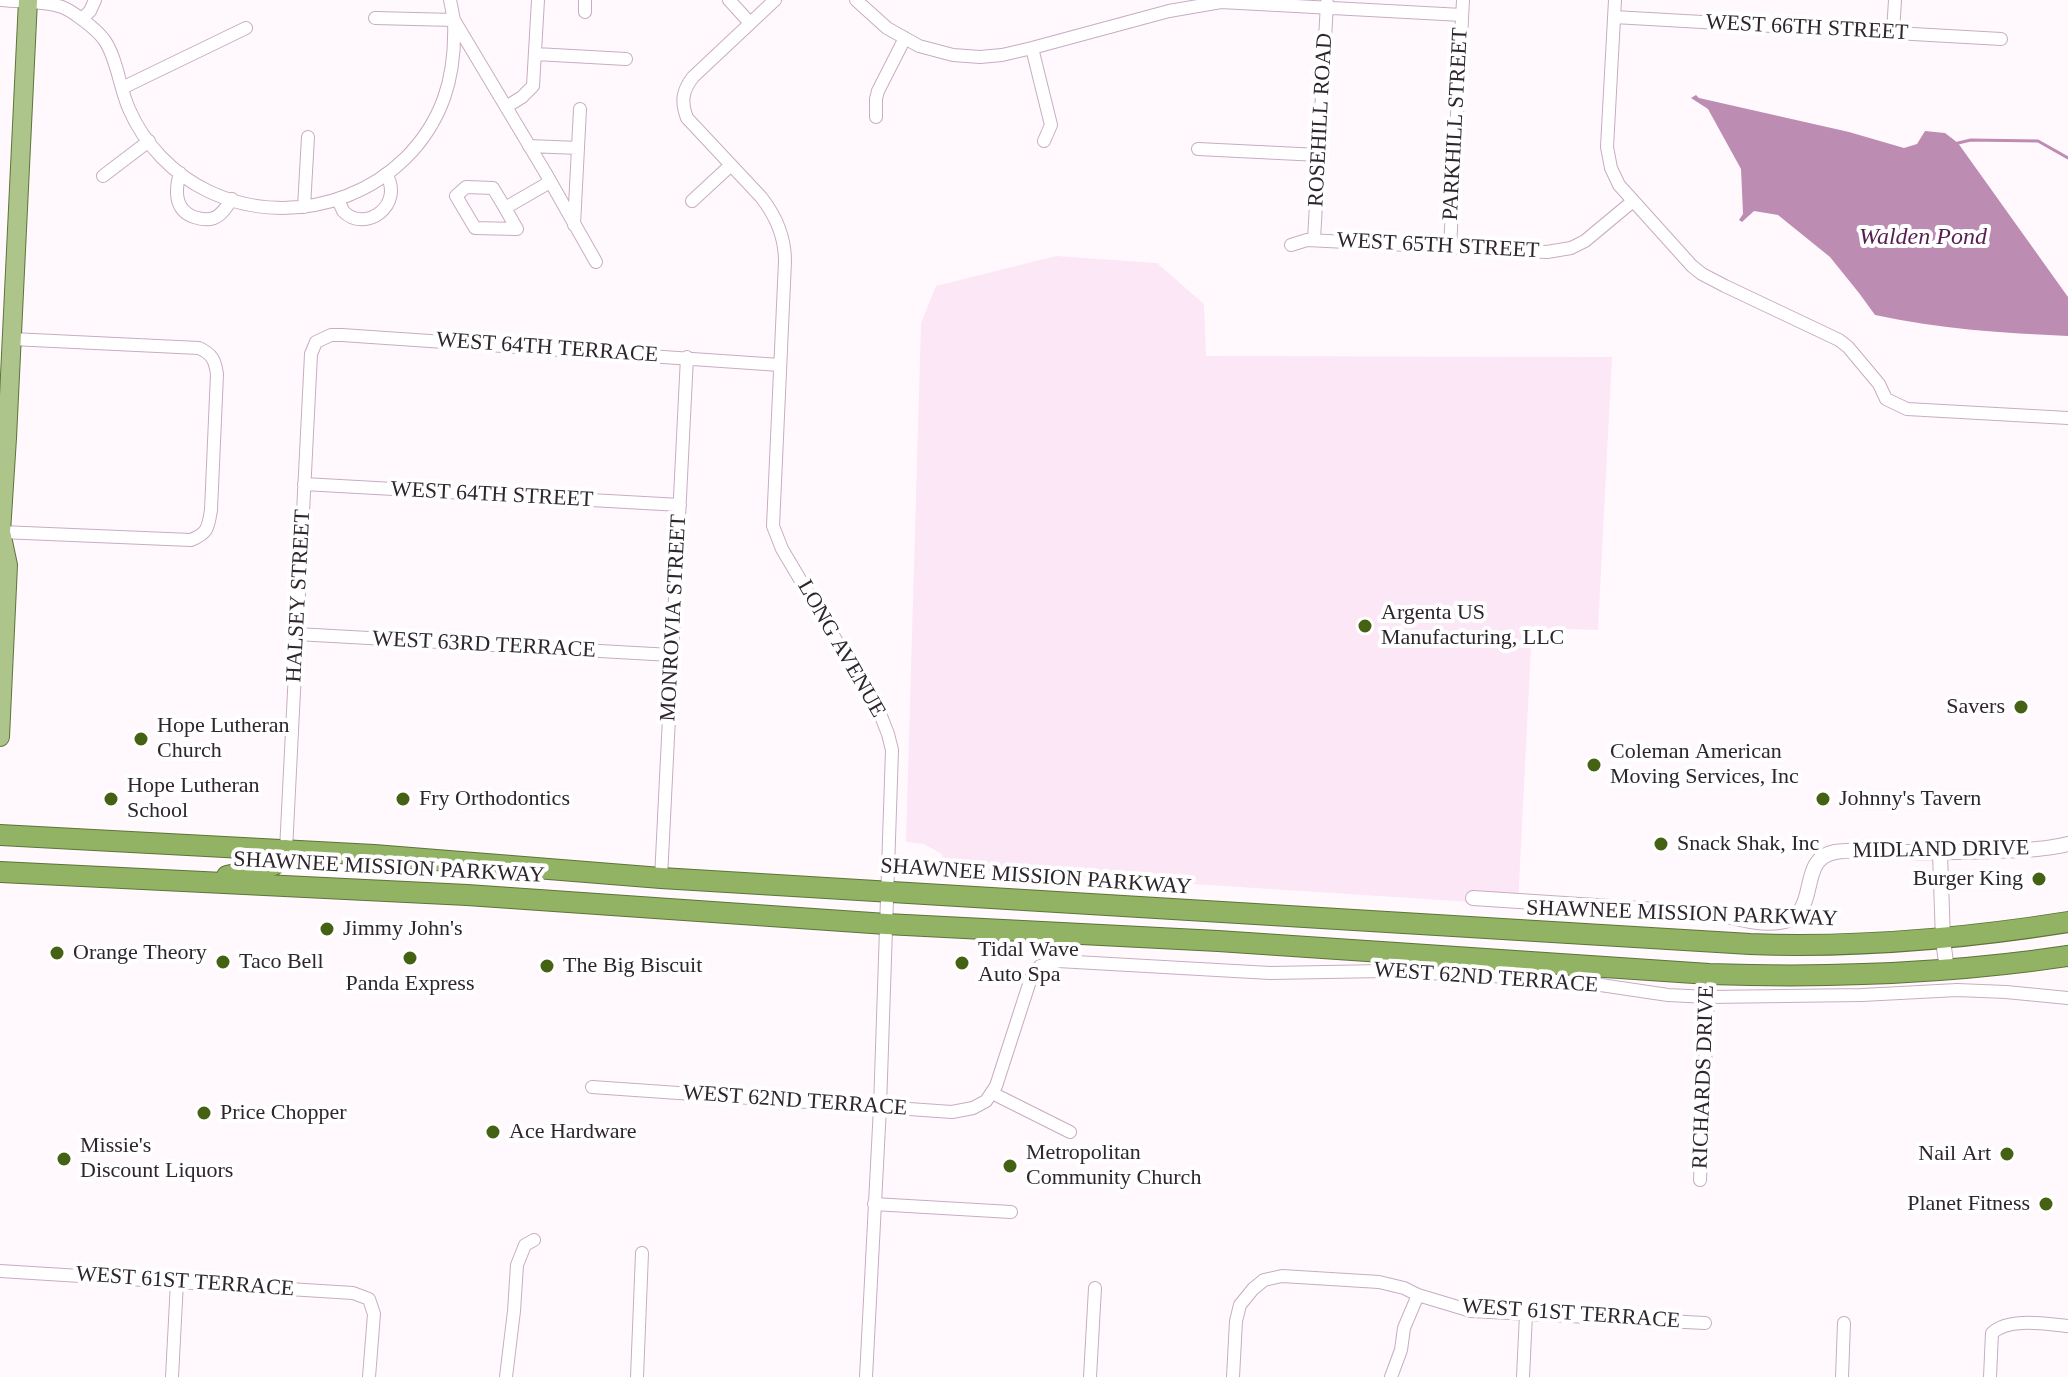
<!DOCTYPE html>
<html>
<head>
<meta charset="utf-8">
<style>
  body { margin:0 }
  canvas { display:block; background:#fff9fd }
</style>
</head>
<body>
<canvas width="2068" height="1377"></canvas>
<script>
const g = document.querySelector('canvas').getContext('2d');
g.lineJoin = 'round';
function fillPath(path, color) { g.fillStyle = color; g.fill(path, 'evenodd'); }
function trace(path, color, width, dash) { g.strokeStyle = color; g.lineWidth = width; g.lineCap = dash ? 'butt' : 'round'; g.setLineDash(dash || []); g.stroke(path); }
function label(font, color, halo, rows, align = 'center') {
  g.font = font + ' "Times New Roman",serif'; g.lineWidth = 8; g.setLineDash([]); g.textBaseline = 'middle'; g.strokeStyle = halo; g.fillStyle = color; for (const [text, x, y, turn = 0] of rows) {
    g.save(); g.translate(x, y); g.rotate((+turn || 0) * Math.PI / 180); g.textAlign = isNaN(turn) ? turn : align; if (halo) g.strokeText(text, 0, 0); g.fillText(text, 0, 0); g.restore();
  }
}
fillPath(new Path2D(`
  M1056,256L1157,263L1204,304L1206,356L1612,357L1598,630L1532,628L1518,905L945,868L942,854L924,844L906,842L921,323L936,286Z`), '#fce7f7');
fillPath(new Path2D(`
  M1696,95L1699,98L1849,132L1904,148L1917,144L1925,131L1945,133L1958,143L2068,297V336C2003,333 1939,329 1875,315L1859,293L1830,257L1778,215L1754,211L1742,222L1739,220L1743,214L1741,169L1708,109L1691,98Z`), '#bd8cb3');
trace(new Path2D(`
  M1958,143L1971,140L2038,141L2068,158`), '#bd8cb3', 3);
const minor = new Path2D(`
  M2,0C21,2 44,1 62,7C70,10 76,15 83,20C91,26 99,32 105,41C117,59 120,89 129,109C144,144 174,175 208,191C297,234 410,192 444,98C453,73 455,47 454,20L375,18
  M450,0L454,20L545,172L596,262
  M729,0L750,23
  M775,0L693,77C682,91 681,102 687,118L761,197C776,216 785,236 785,261L773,526L782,549L881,716L888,734L892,750L880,1107L866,1377
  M856,0L887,28L919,46L953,55L980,57L1002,55L1032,48L1169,11L1221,2L1462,15
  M1615,0L1607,147L1611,168L1619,185L1692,266L1702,274L1725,286L1839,340L1848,347L1879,384L1886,399L1907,409L2068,418
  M585,12V0
  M1614,17L2001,39
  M82,19L90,11L95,0
  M1893,32L1895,0
  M1032,48L1051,125L1044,141
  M536,54L626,59
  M122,88L246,28
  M506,107L522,97L533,86L538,0
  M876,117V99L878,91L905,38
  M529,146L578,148
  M1198,149L1319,155
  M180,173C175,190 174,210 194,217C200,219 208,220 214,218C222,215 227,206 232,199
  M103,176L149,141
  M337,199C338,200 343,210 343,211C365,234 405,205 386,174
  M692,201L731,165
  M304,207L308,137
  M505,208L517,229L475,228L456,196L466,187L493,188L505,208L550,182
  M574,225L580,109
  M1314,240L1327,3
  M1291,245L1307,240L1547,252L1571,248L1585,241L1633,201
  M1450,248L1463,0
  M304,484L680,505
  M1,532L191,540C208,533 208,528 211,510L217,374C215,360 212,354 199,348L12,339
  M297,634L671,655
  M286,850L311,354L316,342L331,335H342L780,365
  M661,878L687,357
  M592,1087L952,1112L973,1108L986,1101L996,1086L1031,978L1040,966L1058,961L1270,973L1384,971L1493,976L1594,984L1668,995L1708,997L1862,995L1957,990L2006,992L2068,998
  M992,1093L1070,1132
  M1700,1180L1709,974
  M874,1204L1011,1212
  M0,1271L353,1293L369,1299L374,1314L369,1377
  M172,1377L177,1282
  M506,1377L514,1311L517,1265L525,1245L534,1240
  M637,1377L642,1253
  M1090,1377L1095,1288
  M1233,1377L1236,1321L1240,1305L1253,1289L1264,1280L1282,1276L1379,1282L1404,1288L1418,1295L1471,1311L1705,1323
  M1391,1377L1401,1350L1404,1328L1418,1295
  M1523,1377L1526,1314
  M1842,1377L1844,1323
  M1990,1377L1992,1333C2009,1317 2046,1324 2068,1326`);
const tertiary = new Path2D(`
  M1940,853L1943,940L1947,970
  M1473,898L1718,914C1737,918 1759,925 1779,922C1823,917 1795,859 1835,852C1858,848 1885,852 1908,852C1937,853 1966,852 1995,851C2019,850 2044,850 2068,844`);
const primary = new Path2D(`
  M0,737L8,565L1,532L7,438L28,0`);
const trunk = new Path2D(`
  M0,835L374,855L661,878L1750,944C1858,948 1961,939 2068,922
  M0,872L467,895L886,924L1218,941L1709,974C1829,978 1949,974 2068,956
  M227,876L274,865L286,850`);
trace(minor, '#c7adc2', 14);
trace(tertiary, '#c7adc2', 16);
trace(primary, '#5e7438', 20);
trace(trunk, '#5e7438', 22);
trace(minor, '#fff', 12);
trace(tertiary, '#fff', 14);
trace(primary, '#adc58b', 18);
trace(trunk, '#92b264', 20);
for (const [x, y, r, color] of [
  [1365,626,8,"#456214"],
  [2021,707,8,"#456214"],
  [141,739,8,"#456214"],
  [1594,765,8,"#456214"],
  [111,799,8,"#456214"],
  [403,799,8,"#456214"],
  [1823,799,8,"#456214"],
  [1661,844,8,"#456214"],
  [2039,879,8,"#456214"],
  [327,929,8,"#456214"],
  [57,953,8,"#456214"],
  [410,958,8,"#456214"],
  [223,962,8,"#456214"],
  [962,963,8,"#456214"],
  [547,966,8,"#456214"],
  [204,1113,8,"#456214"],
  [493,1132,8,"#456214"],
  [2007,1154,8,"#456214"],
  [64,1159,8,"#456214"],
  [1010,1166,8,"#456214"],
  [2046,1204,8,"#456214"]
]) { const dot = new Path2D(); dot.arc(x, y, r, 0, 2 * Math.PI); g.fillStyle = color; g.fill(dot); trace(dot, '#fff', 3); }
label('22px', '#2f252d', '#fff', [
  ["WEST 66TH STREET",1807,28,3],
  ["ROSEHILL ROAD",1321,120,-87],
  ["PARKHILL STREET",1456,124,-87],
  ["WEST 65TH STREET",1438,246,3],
  ["WEST 64TH TERRACE",547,348,4],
  ["WEST 64TH STREET",492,495,3],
  ["HALSEY STREET",299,596,-87],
  ["MONROVIA STREET",674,618,-87],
  ["WEST 63RD TERRACE",484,645,3],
  ["LONG AVENUE",841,649,60],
  ["MIDLAND DRIVE",1941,850,-1],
  ["SHAWNEE MISSION PARKWAY",389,868,3],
  ["SHAWNEE MISSION PARKWAY",1036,877,4],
  ["SHAWNEE MISSION PARKWAY",1682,914,2],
  ["WEST 62ND TERRACE",1486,978,4],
  ["RICHARDS DRIVE",1704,1077,-88],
  ["WEST 62ND TERRACE",795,1101,4],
  ["WEST 61ST TERRACE",185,1282,4],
  ["WEST 61ST TERRACE",1571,1314,4]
]);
label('22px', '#2f252d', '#fff', [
  ["Argenta US",1381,613],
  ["Manufacturing, LLC",1381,638],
  ["Savers",2005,707,"right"],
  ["Hope Lutheran",157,726],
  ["Church",157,751],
  ["Coleman American",1610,752],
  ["Moving Services, Inc",1610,777],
  ["Hope Lutheran",127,786],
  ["School",127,811],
  ["Fry Orthodontics",419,799],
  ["Johnny's Tavern",1839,799],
  ["Snack Shak, Inc",1677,844],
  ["Burger King",2023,879,"right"],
  ["Jimmy John's",343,929],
  ["Tidal Wave",978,950],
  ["Auto Spa",978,975],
  ["Orange Theory",73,953],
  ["Taco Bell",239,962],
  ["The Big Biscuit",563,966],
  ["Panda Express",410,984,"center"],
  ["Price Chopper",220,1113],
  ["Ace Hardware",509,1132],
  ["Missie's",80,1146],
  ["Discount Liquors",80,1171],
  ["Metropolitan",1026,1153],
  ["Community Church",1026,1178],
  ["Nail Art",1991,1154,"right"],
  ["Planet Fitness",2030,1204,"right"]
], 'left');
label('italic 24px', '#571d4f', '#fff', [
  ["Walden Pond",1923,238]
]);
</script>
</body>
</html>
